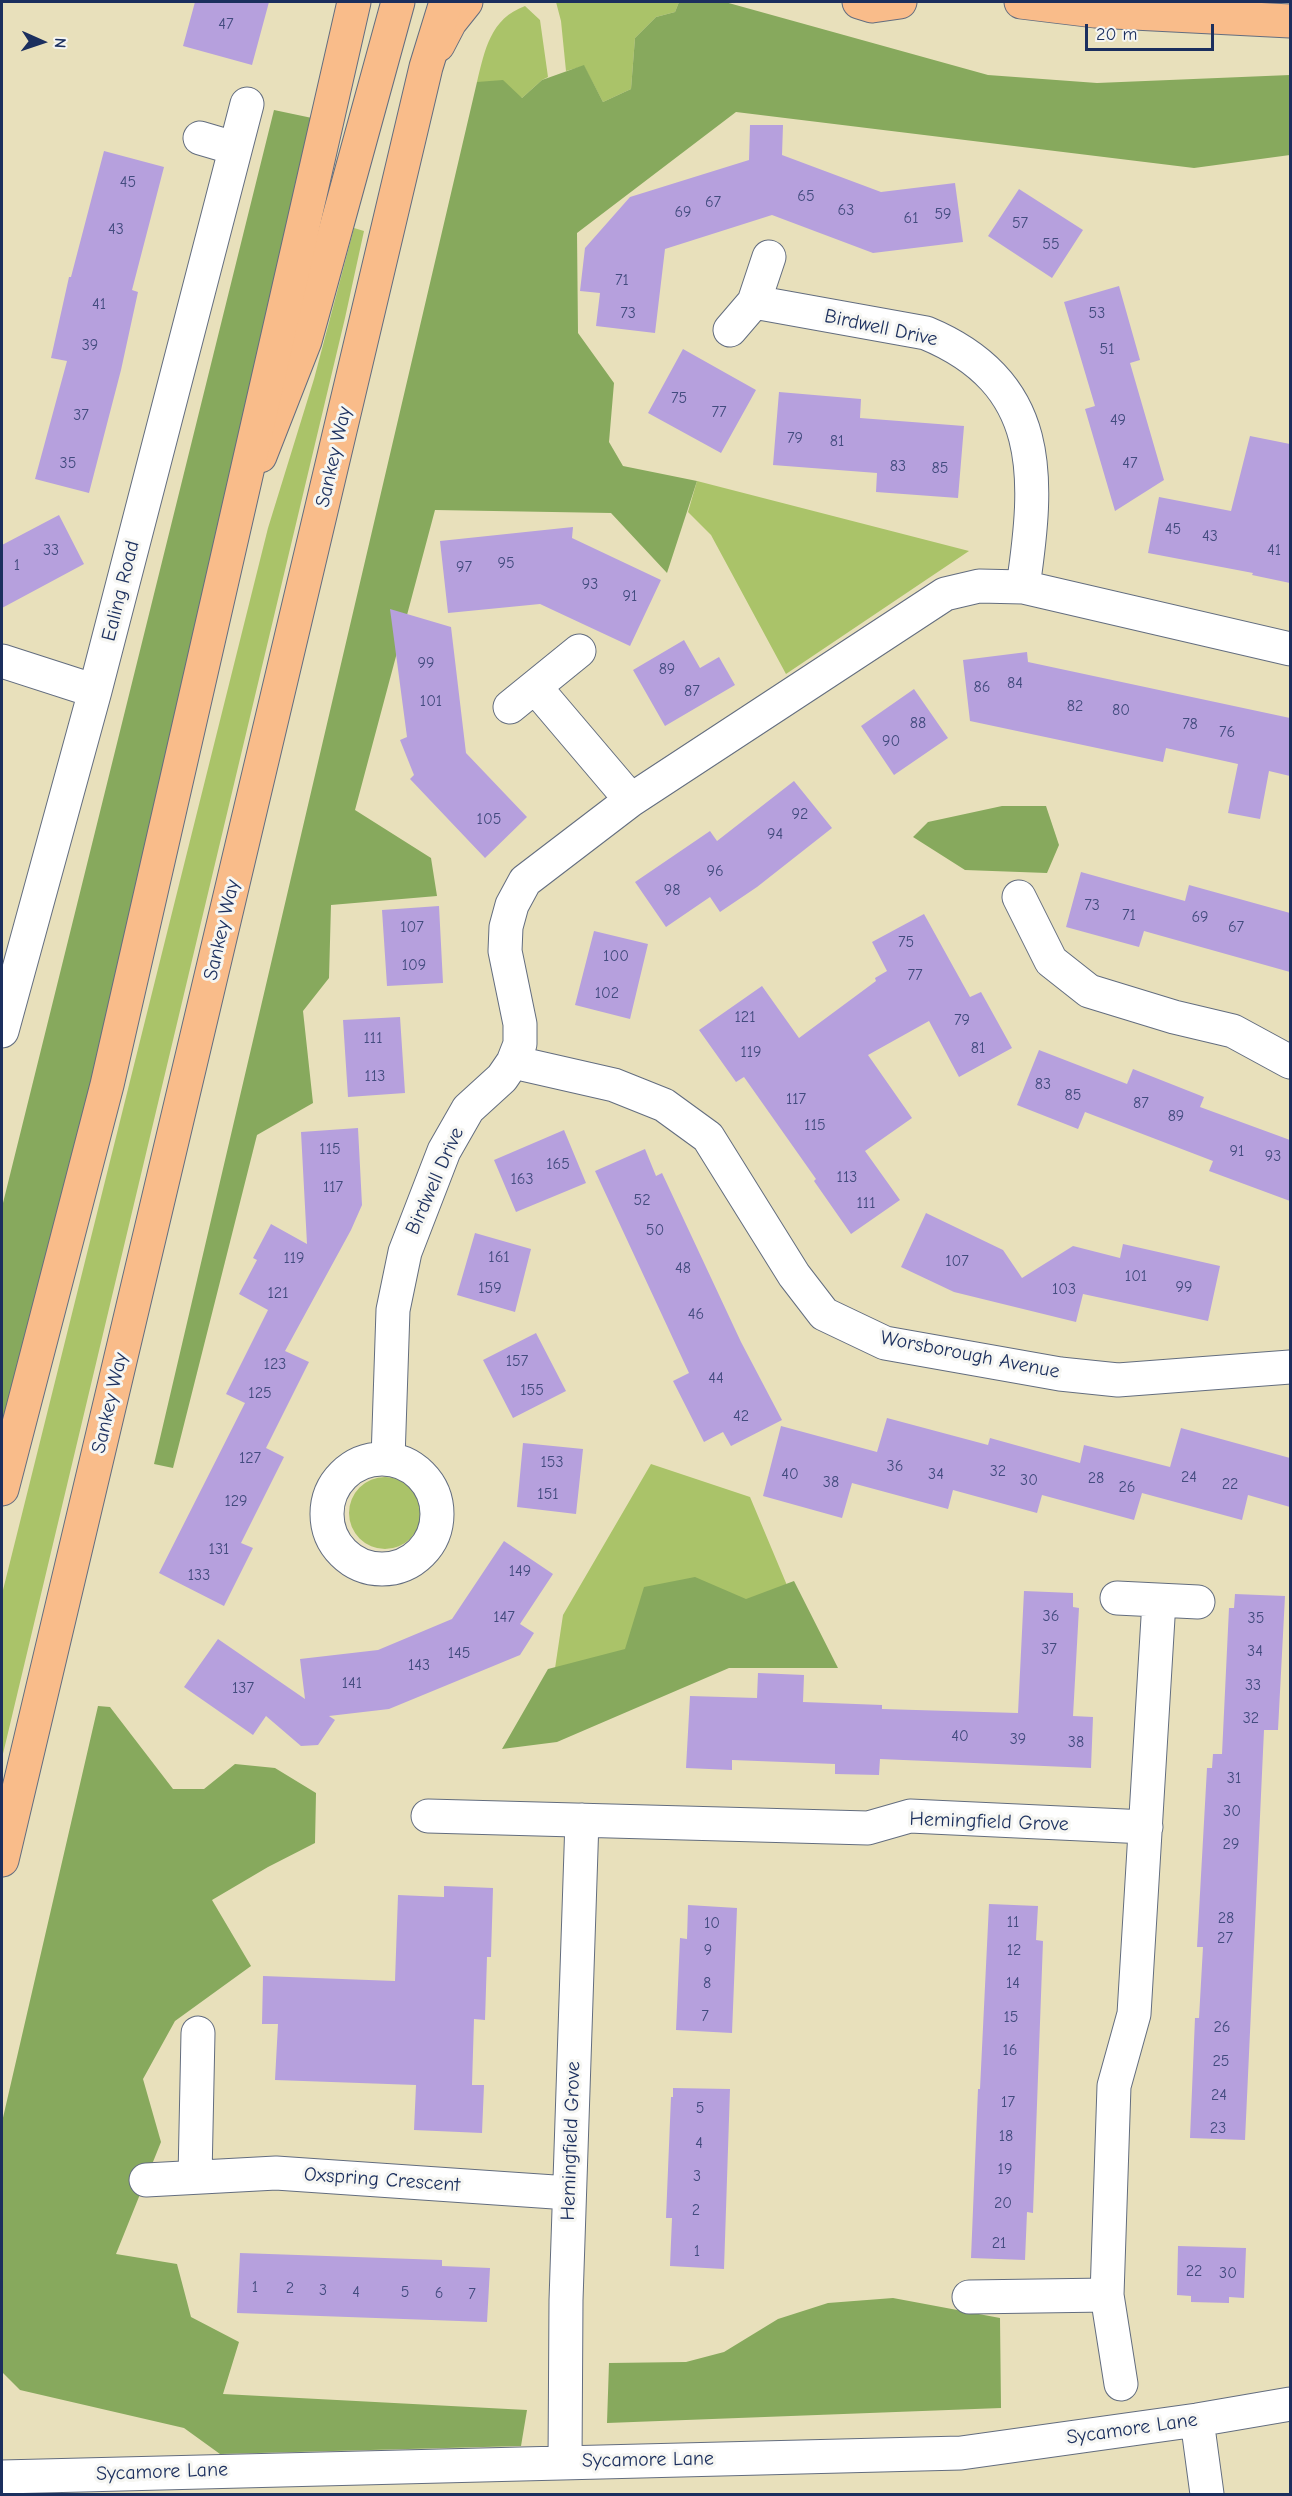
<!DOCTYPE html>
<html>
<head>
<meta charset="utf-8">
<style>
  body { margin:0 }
  #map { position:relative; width:1292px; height:2496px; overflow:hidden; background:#e8e0bb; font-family:"Comic Neue",sans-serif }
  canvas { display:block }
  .frame { position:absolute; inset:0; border:3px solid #1b2f5e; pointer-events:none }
  .north { position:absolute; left:12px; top:12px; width:60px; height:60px; -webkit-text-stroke:4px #f6f6f2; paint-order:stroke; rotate:93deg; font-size:16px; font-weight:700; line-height:24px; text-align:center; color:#1b2f5e }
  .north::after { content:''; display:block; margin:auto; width:21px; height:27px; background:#1b2f5e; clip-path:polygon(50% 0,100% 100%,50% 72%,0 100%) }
  .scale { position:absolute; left:1085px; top:24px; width:129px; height:27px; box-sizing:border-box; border:3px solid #1b2f5e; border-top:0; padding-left:8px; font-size:18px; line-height:21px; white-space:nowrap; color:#1b2f5e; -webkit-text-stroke:4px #f6f6f2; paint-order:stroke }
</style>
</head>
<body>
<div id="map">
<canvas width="1292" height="2496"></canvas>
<div class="frame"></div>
<div class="north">N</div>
<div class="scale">20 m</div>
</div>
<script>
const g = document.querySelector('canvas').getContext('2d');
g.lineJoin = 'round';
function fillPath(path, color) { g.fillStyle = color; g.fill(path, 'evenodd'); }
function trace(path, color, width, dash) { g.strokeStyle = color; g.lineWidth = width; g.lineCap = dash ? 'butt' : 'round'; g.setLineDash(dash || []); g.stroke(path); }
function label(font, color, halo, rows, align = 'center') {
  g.font = font + ' "Comic Neue",sans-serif'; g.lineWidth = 6; g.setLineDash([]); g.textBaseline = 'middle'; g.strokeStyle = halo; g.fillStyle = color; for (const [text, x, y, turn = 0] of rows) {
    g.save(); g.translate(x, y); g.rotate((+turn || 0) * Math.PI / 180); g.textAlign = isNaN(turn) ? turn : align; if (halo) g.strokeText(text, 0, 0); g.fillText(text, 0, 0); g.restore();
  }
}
fillPath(new Path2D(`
  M556,2H679L675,12L656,17L635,38L631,89L603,102L584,66L566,71L561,21Z
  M525,6L540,20L548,77L542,80L522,98L477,82C485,50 490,19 525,6Z
  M354,228L364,231L345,318L2,1758V1594L268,528L314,379Z
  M697,481L969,551L786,674L711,535L688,512Z
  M651,1464L750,1497L799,1614L554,1675L563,1615Z
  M349 1513a36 36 0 1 1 72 0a36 36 0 1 1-72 0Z`), '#aac369');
fillPath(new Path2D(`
  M679,2H725L988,75L1097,83L1290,75V155L1194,168L736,112L577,233L578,333L614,383L609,442L623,466L697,481L667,573L611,513L435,510L355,810L431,858L437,896L331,905L329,978L303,1011L313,1103L257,1135L173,1468L154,1464L477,82L503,80L522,98L542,80L584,65L603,102L631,89L635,38L656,17L675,12Z
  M274,110L312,118L221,534L75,1147L2,1440V1207Z
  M1002,806H1046L1059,845L1047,873L965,870L913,837L928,822Z
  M695,1577L746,1599L794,1581L838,1668H729L557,1742L502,1749L548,1669L625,1649L644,1587Z
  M98,1706L110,1707L173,1789H204L235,1764L275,1768L316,1793L315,1843L268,1867L212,1900L251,1966L175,2021L143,2079L161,2142L116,2254L177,2264L191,2317L239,2342L223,2394L527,2410L521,2446L220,2454L184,2428L20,2390L2,2372V2122Z
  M893,2298L1000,2318L1001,2408L607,2423L609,2363L686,2362L724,2352L778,2319L828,2303Z`), '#87a95d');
fillPath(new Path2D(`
  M195,2H269L252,65L183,46Z
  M750,125H783L782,155L881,192L955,183L963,242L873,253L772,215L665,249L655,333L596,326L600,293L580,291L585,248L630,197L749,160Z
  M104,151L164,167L132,290L138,292L121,370L89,493L35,479L67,361L51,358L69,277H71Z
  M1019,189L1083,230L1052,278L988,236Z
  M1119,286L1140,360L1130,363L1164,480L1115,511L1085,409L1095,406L1064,302Z
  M683,349L756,390L721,453L648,413Z
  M779,392L861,399L860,418L964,426L958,498L876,492L877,473L773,465Z
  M1250,436L1290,444V583L1252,575L1253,573L1148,553L1159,497L1231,511Z
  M59,515L84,564L2,608V545Z
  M573,527L572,538L661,580L630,646L540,604L448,613L440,541Z
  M390,609L451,627L466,753L527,817L485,858L410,779L414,775L400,740L407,737Z
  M684,640L700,668L719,657L735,685L665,726L633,670Z
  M1027,652L1028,662L1290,718V776L1269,771L1260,819L1228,813L1238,764L1166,748L1163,762L970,721L963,660Z
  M914,689L948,738L894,775L861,726Z
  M794,781L832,828L757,887L720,912L710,897L666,927L635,882L710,831L717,841Z
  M1081,872L1185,901L1189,885L1290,913V972L1144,931L1139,947L1066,927Z
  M439,906L443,983L387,986L382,910Z
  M924,914L970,997L981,992L1012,1048L959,1077L929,1021L868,1055L912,1118L865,1151L900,1200L851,1234L814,1181L816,1179L744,1077L736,1082L699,1030L762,986L799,1038L876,981L875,978L887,971L872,942Z
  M594,931L648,944L630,1019L575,1005Z
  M400,1017L405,1093L348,1097L343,1020Z
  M1039,1050L1127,1084L1133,1069L1204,1097L1200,1107L1290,1140V1201L1209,1171L1213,1161L1085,1112L1078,1129L1017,1105Z
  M358,1128L362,1205L351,1230L285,1351L309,1362L266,1448L284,1457L241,1543L253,1548L224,1606L159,1573L245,1403L226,1394L268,1310L239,1294L257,1260L253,1258L271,1224L307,1244L301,1132Z
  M564,1130L586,1183L516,1212L494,1160Z
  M645,1149L656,1176L662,1173L741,1342L782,1420L731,1446L723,1432L704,1442L673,1381L689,1373L595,1171Z
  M926,1213L1003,1250L1022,1278L1073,1246L1120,1258L1123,1244L1220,1266L1208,1321L1083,1294L1076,1322L954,1292L901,1267Z
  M475,1233L531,1249L515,1312L457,1295Z
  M536,1333L566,1391L513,1418L483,1360Z
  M887,1418L988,1445L990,1438L1080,1463L1084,1445L1170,1467L1181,1428L1290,1458V1507L1248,1495L1242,1520L1142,1493L1134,1520L1042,1495L1037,1513L953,1490L948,1509L852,1483L842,1518L763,1496L781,1426L877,1452Z
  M523,1443L583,1449L576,1514L517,1507Z
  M504,1541L553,1574L520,1624L534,1633L520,1655L389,1709L329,1716L335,1720L318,1745L301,1746L266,1716L253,1735L184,1687L218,1639L305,1699L300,1659L378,1650L452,1619Z
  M1024,1591L1073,1593V1607L1079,1608L1073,1716L1093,1717L1091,1768L880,1759L879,1775L835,1774V1764L732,1760V1770L686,1768L690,1696L757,1698L758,1673L804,1675L803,1702L882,1705V1709L1018,1713Z
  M1235,1594L1285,1596L1278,1730H1264L1245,2140L1190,2138L1195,2018H1199L1203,1947H1197L1207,1768H1212L1213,1754H1222L1229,1608H1234Z
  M444,1886L493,1888L491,1957H487L485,2020L474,2019L472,2085H484L482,2133L414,2130L416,2085L275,2080L278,2024H262L263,1976L395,1981L398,1895L444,1897Z
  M989,1904L1038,1906L1036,1940L1043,1941L1033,2213L1027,2212L1025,2260L971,2258L978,2089H980Z
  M688,1905L737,1908L732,2033L676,2030L680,1938L687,1939Z
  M673,2088L730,2089L724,2269L670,2266L672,2218H666L671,2097H673Z
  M1178,2246L1246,2248L1244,2298L1229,2297V2303L1191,2302V2296L1177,2295Z
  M240,2253L442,2260V2266L490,2268L487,2322L237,2313Z`), '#b6a0dd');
const street = new Path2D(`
  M200,138L234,148
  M754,302L926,333C1046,383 1039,477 1023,587
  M730,330L754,302L769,257
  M2,661L95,691
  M535,687L631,800
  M510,707L579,651
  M1019,897L1051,961L1089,991L1174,1017L1233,1031L1290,1062
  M2,1031L95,691L247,104
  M513,1062L614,1085L664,1105L708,1137L794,1275L824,1314L885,1343L1060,1374L1118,1380L1290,1367
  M388,1459L393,1310L405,1252L444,1151L468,1109L502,1078L513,1062L520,1044V1024L505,951L506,927L512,905L525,881L631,800L945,594L979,586L1023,587L1290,649
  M327 1514a55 55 0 1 1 110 0a55 55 0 1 1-110 0Z
  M1117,1598L1198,1602
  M428,1816L868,1828L910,1816L1146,1827
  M195,2177L198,2033
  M146,2180L276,2173L569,2193
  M969,2297L1107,2295
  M1121,2384L1107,2295L1114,2086L1134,2014L1159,1601
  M1197,2420L1207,2494
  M565,2462L566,2300L582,1820
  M2,2477L961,2453L1197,2420L1290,2404`);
const primary = new Path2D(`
  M859,2L872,6L900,2
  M1021,2L1095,11L1290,21
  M438,45L450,22L466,2
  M260,456L305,341L398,2`);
const highway = new Path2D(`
  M2,1489L107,1085L354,2
  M2,1860L426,67L446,2`);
trace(street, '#636d7f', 35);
trace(primary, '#636d7f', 35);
trace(highway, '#636d7f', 35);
trace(street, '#fff', 33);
trace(primary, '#f9bc8a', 33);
trace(highway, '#f9bc8a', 33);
label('16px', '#424b7e', null, [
  ["47",226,24],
  ["45",128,182],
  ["65",806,196],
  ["67",713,202],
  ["63",846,210],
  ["69",683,212],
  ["59",943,214],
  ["61",911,218],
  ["57",1020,223],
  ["43",116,229],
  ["55",1051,244],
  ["71",622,280],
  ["41",99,304],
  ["73",628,313],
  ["53",1097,313],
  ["39",90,345],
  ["51",1107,349],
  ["75",679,398],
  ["77",719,412],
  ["37",81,415],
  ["49",1118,420],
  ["79",795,438],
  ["81",837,441],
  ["35",68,463],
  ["47",1130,463],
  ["83",898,466],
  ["85",940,468],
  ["45",1173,529],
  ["43",1210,536],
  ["33",51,550],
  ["41",1274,550],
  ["95",506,563],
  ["1",17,565],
  ["97",464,567],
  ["93",590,584],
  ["91",630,596],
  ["99",426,663],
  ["89",667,669],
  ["84",1015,683],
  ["86",982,687],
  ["87",692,691],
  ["101",431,701],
  ["82",1075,706],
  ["80",1121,710],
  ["88",918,723],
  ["78",1190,724],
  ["76",1227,732],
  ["90",891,741],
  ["92",800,814],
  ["105",489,819],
  ["94",775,834],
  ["96",715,871],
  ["98",672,890],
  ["73",1092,905],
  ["71",1129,915],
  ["69",1200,917],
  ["107",412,927],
  ["67",1236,927],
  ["75",906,942],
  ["100",616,956],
  ["109",414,965],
  ["77",915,975],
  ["102",607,993],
  ["121",745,1017],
  ["79",962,1020],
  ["111",373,1038],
  ["81",978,1048],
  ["119",751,1052],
  ["113",375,1076],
  ["83",1043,1084],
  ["85",1073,1095],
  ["117",796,1099],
  ["87",1141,1103],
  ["89",1176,1116],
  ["115",815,1125],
  ["115",330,1149],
  ["91",1237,1151],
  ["93",1273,1156],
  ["165",558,1164],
  ["113",847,1177],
  ["163",522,1179],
  ["117",333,1187],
  ["52",642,1200],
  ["111",866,1203],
  ["50",655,1230],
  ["161",499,1257],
  ["119",294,1258],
  ["107",957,1261],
  ["48",683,1268],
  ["101",1136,1276],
  ["99",1184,1287],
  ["159",490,1288],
  ["103",1064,1289],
  ["121",278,1293],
  ["46",696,1314],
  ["157",517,1361],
  ["123",275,1364],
  ["44",716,1378],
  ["155",532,1390],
  ["125",260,1393],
  ["42",741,1416],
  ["127",250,1458],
  ["153",552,1462],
  ["36",895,1466],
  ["32",998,1471],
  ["40",790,1474],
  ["34",936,1474],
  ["24",1189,1477],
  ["28",1096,1478],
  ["30",1029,1480],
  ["38",831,1482],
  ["22",1230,1484],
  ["26",1127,1487],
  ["151",548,1494],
  ["129",236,1501],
  ["131",219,1549],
  ["149",520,1571],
  ["133",199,1575],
  ["36",1051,1616],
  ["147",504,1617],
  ["35",1256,1618],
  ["37",1049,1649],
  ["34",1255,1651],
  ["145",459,1653],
  ["143",419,1665],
  ["141",352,1683],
  ["33",1253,1685],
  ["137",243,1688],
  ["32",1251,1718],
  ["40",960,1736],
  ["39",1018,1739],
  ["38",1076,1742],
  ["31",1234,1778],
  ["30",1232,1811],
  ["29",1231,1844],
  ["28",1226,1918],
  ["11",1013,1922],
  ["10",712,1923],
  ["27",1225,1938],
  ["9",708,1950],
  ["12",1014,1950],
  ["8",707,1983],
  ["14",1013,1983],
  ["7",705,2016],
  ["15",1011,2017],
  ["26",1222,2027],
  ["16",1010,2050],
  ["25",1221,2061],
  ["24",1219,2095],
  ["17",1008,2102],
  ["5",700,2108],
  ["23",1218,2128],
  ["18",1006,2136],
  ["4",699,2143],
  ["19",1005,2169],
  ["3",697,2176],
  ["20",1003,2203],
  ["2",696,2210],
  ["21",999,2243],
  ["1",697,2251],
  ["22",1194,2271],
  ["30",1228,2273],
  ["1",255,2287],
  ["2",290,2288],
  ["3",323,2290],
  ["4",356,2292],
  ["5",405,2292],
  ["6",439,2293],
  ["7",472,2294]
]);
label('20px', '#1b2f5e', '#f6f6f2', [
  ["Birdwell Drive",881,328,12],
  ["Sankey Way",334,457,-77],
  ["Ealing Road",121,591,-76],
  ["Sankey Way",222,930,-77],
  ["Birdwell Drive",435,1181,-66],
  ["Worsborough Avenue",970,1355,11],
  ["Sankey Way",110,1403,-77],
  ["Hemingfield Grove",989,1822,2],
  ["Hemingfield Grove",571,2141,-88],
  ["Oxspring Crescent",382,2180,4],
  ["Sycamore Lane",1132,2429,-8],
  ["Sycamore Lane",648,2460,-1],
  ["Sycamore Lane",162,2472,-2]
]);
</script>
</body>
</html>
